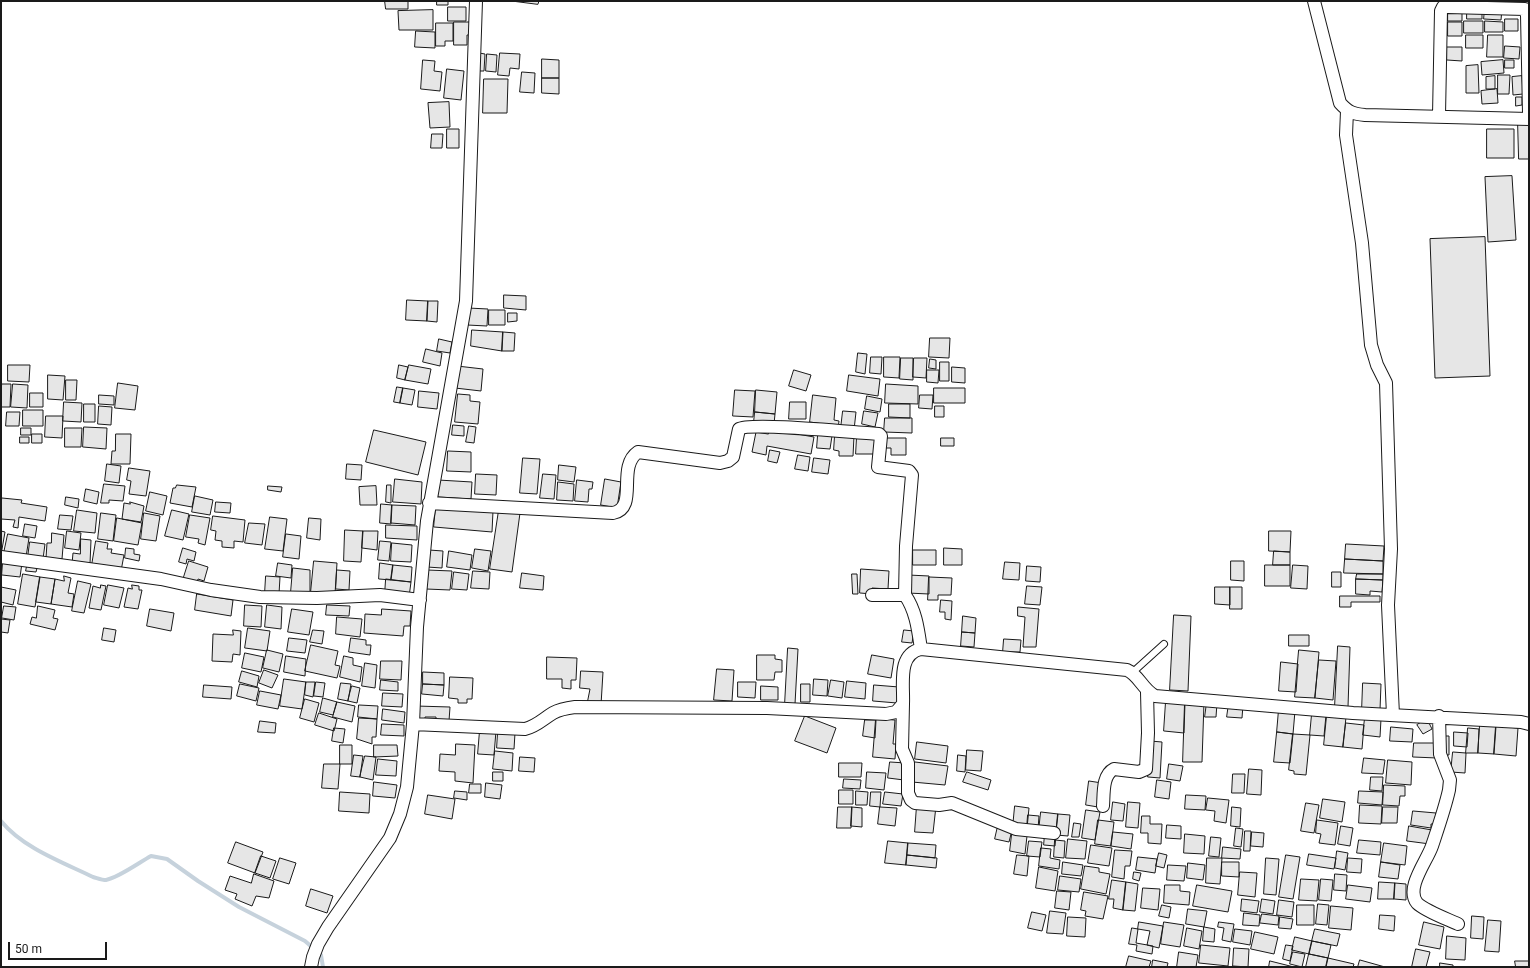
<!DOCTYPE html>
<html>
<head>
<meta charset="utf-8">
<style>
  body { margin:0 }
  #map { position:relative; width:1530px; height:968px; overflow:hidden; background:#fff; font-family:Roboto,sans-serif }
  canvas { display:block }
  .frame { position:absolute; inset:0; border:2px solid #1a1a1a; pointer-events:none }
  .scale { position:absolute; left:8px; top:942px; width:99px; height:18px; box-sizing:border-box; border:2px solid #1a1a1a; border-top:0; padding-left:5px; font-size:12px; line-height:14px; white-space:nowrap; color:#1a1a1a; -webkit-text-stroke:3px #fff; paint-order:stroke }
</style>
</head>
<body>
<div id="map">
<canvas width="1530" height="968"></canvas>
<div class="frame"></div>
<div class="scale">50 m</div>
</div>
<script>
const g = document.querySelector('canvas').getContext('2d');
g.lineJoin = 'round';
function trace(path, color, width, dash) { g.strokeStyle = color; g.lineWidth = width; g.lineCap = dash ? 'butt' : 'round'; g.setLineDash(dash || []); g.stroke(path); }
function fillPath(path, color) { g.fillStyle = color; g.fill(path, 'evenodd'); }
trace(new Path2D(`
  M1,821C23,848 62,862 93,877C97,878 102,880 106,880C118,878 140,862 151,856L167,859L198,881L239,907L305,941L321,955L323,967`), '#c6d2dc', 4);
const building = new Path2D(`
  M385,1H408V9H386Z
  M437,1H448V5H437Z
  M512,1H539L538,4Z
  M448,7H466V21H448Z
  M1467,7H1482V19H1467Z
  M1448,8H1462V21H1448Z
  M1485,8L1502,9L1501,20L1484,19Z
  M433,10V30H399L398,11Z
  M1505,19H1518V31H1505Z
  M1464,21H1483V33H1464Z
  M1485,21L1503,22V32H1485Z
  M454,22H470V35H467V45H454Z
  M1448,22H1462V36H1448Z
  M436,23H453V41H445V46H436Z
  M416,31L435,32V48L415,47Z
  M1466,35H1483V48H1466Z
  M1488,35H1503V57H1487Z
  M1505,46L1520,47L1519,59L1504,58Z
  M1447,47H1462V61L1447,60Z
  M479,53L485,54L484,71H477Z
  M500,53L520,54L519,69L510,68L509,76L498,75Z
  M487,54L497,55L496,72L486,71Z
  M542,59L559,60V78H542Z
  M423,60L435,61L434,71L442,72L440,91L421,89Z
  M1503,60L1504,73L1482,75L1481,62Z
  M1505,60H1514V68H1505Z
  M1478,65L1479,93H1466V66Z
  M447,69L464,71L461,100L444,98Z
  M522,72L535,73L534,93L520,92Z
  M1498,75H1510L1509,94H1498Z
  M1495,76V89H1486V77Z
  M1522,76L1523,94L1513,95L1512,77Z
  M542,78H559V94L542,93Z
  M484,79H508L507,113H483Z
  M1497,89L1498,103L1482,104L1481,91Z
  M1516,97H1522V105L1516,106Z
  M449,102L450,127L430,128L428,103Z
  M1518,123H1529V159H1519Z
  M447,129H459V148H447Z
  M1487,129H1514V158H1487Z
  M432,134H443L442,148H431Z
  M1512,176L1516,240L1488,242L1485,177Z
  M1485,237L1490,376L1435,378L1430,239Z
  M504,295L526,296V310L504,308Z
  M407,300L428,301L427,321L406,320Z
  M428,301H438L437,322L427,321Z
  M468,308L488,309L487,326L467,325Z
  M489,310H505V325H489Z
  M508,313H517V321L508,322Z
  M472,330L503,332L502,351L471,346Z
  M503,332L515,333L514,351H502Z
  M930,338H950L949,358L929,357Z
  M439,339L452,342L450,353L437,351Z
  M426,349L442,353L440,366L423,362Z
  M858,353L867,354L865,374L856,372Z
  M871,357H882L881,374L870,373Z
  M884,357H900L899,378L884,377Z
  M901,358H913V380L900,379Z
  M914,358H927L926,378L913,377Z
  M930,359L936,360V369L929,368Z
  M940,362H949V381H940Z
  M8,365H30L29,382L8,381Z
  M399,365L408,367L405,380L397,378Z
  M409,365L431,369L428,384L405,380Z
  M457,366L483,369L481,391L455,388Z
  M952,367L965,368V383L952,382Z
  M794,370L811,375L806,391L789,386Z
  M927,370H939L938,383L927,382Z
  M48,375L65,376L63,400L48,399Z
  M849,375L880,379L878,396L847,391Z
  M66,380H77L76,400H66Z
  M118,383L138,386L135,410L115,408Z
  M2,384H11L10,407H1Z
  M13,384L28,385L27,408L11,407Z
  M886,384L918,386V404L885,403Z
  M397,387L403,388L400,403L394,402Z
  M403,388L415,390L412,405L400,403Z
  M934,388H965V403H934Z
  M735,390L755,391L753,417L733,416Z
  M756,390L777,392L775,414L755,412Z
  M419,391L439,393L437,409L418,407Z
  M30,393H43V407H30Z
  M458,394L470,395V401L480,402L478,424L455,422Z
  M99,395L114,396V405L99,404Z
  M813,395L836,398L834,420L839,421L838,429L830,425L810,422Z
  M920,395H933L932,409L919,408Z
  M867,396L882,399L880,412L865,409Z
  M64,402L82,403L81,422L63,421Z
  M790,402H806V419H789Z
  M84,404H95V422H84Z
  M889,404H910V418L889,417Z
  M99,406L112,407L111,425L98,424Z
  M935,406H944V417H935Z
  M23,410H43V426H23Z
  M843,411L856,412L854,430L841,428Z
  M864,411L878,413L875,427L862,424Z
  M7,412H20L19,426H6Z
  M755,412L775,414L774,424L754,422Z
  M46,416H63L62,438L45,437Z
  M885,418H912V433L884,432Z
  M453,425L464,426V436L452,435Z
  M469,426L476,427L474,443L466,442Z
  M84,427L107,428L106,449L83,447Z
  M21,428H31V435H21Z
  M65,428H82L81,447H65Z
  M769,429L814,437L811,454L767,446L766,455L752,452L756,432L768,434Z
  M374,430L426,442L418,475L366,462Z
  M32,434H42V443H32Z
  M116,434H131L130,464H111L112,451H115Z
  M818,435L832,436L830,449L817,448Z
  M835,435L854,436L853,456H839V451L834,450Z
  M857,436L878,437L877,454H856Z
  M20,437H29V443H20Z
  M881,438H906V455H891V448H881Z
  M941,438H954V446H941Z
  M770,450L780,452L777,463L768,461Z
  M448,451L471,452V472L447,471Z
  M798,455L810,457L808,471L795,469Z
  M523,458L540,459L537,494L520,493Z
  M814,458L830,460L828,474L812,472Z
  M107,464L121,466L119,483L105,481Z
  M347,464L362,465L361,480L346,479Z
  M559,465L576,467L574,482L558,480Z
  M129,468L150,471L146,496L129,494L131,481L127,480Z
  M476,474L497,475L496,495L475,494Z
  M543,474L556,475L554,499L540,498Z
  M395,479L422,482L421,504L393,502Z
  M605,479L621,482L617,508L601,505Z
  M438,480L472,482L471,499L438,497Z
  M577,480L593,482L592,489H589L588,502L575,501Z
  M558,482L574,484L573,501L557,500Z
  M104,484L125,486L123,501L109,500V503H101Z
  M177,485L196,487L192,507L170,503L173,488H175Z
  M387,485H391V503L386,502Z
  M268,486L282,487L281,492L268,490Z
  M376,486L377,505H360L359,487Z
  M86,489L99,492L97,504L84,501Z
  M150,492L167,496L163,515L146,511Z
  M195,496L213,500L210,515L192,512Z
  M66,497L79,499L78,508L65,505Z
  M2,498L22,500L21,503L47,507L45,521L19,517L18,528L13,527L15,520L1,519Z
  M130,502L144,506L141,522L122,519L124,503L130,504Z
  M216,502L231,503L230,513L215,512Z
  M381,504L392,505L391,524L380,523Z
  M392,505L416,506L415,525L391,523Z
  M436,506L493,511L492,532L434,527Z
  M77,510L97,513L95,533L74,531Z
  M172,510L189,514L183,540L165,536Z
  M499,510L520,513L512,572L490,569Z
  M101,513L116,515L113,541L98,539Z
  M144,513L160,516L156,541L141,539Z
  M60,515L73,516L71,530L58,529Z
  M190,515L210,518L205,545L198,543L199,539L186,537Z
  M213,516L245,520L243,542L234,541V548L222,547V541L215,540L216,531L211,530Z
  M270,517L287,519L283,551L265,549Z
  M117,518L142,523L138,545L114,541Z
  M309,518L321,519L320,540L307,538Z
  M249,523L265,524L262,545L245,543Z
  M25,524L37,526L35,538L23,536Z
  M386,525L417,526V540L386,538Z
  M345,530L363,531L361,562L344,561Z
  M1,531L5,532L1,555Z
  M67,531L81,533L79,550L65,548Z
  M363,531H378L377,550L362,548Z
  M1269,531H1291L1290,552L1269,551Z
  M52,533L64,535L62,559L46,558L47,543H51Z
  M8,534L29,538L26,557L4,553Z
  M286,534L301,536L299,559L283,557Z
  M81,539L91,540L90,564H72L73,553L80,554Z
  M96,541L108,543L107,549H112L111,553L124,555L121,571L92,565Z
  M380,541L391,542L389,561L378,560Z
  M30,542L45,544L43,559L28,557Z
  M392,543L412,545L411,562L391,561Z
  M1346,544L1384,546L1383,561L1345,559Z
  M126,548L134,549V554L140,555L139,561L125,558Z
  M183,548L196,552L194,561L187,559L186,564L179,562Z
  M944,548L962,549V565H944Z
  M475,549L491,551L488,571L472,568Z
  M429,550L443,551L442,568L427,567Z
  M913,550H936V565H913Z
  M449,551L472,555L470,570L447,567Z
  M1274,551L1290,552V565H1273Z
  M1345,559L1383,561V574L1344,573Z
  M189,561L208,567L204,581L198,579L196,585L183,580Z
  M314,561L337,563L335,594L311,592Z
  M1231,561H1244V581L1231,580Z
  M3,562L22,563L20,577L2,575Z
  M1005,562L1020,563L1019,580L1003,579Z
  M278,563L292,565L291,578L276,576Z
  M380,563L393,565L391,580L379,579Z
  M393,565L412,567L411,582L391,580Z
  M1265,565H1290V586H1265Z
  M1293,565L1308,566L1307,589L1291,588Z
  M27,566L37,568L36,572L26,571Z
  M1027,566L1041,567L1040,582L1026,581Z
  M293,568L310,570V592H291Z
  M861,569L889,571L888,589L872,588V594L860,593Z
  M337,570L350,571L349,590L336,589Z
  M427,570L452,571L450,590L426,589Z
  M473,571L490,572L489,589L471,588Z
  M454,572L469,574L467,590L452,589Z
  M1332,572H1341V587H1332Z
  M522,573L544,576L543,590L520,588Z
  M23,574L40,577L35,607L18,604Z
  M852,574H857L858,594H853Z
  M1357,574H1383V580L1356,579Z
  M908,575L929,576V594L907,593Z
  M64,576L71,578L68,593L74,594L72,607L51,604L55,579L64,581Z
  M266,576L280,577L279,594L265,593Z
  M40,577L55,579L51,604L36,602Z
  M929,577L952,578L951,595H938V600H928Z
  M386,579L411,582L409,597L385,594Z
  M1356,579L1383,580L1382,592L1370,591V595L1356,594Z
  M78,581L91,584L84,613L72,611Z
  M101,585L106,586L101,610L89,608L93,586L100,588Z
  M108,585L124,588L119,608L104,605Z
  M132,585L139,586V590H142L138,609L124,607L128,588L132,589Z
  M1027,586L1042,587L1040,605L1025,604Z
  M1,587L16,590L13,605L1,602Z
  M1215,587H1230V605L1215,604Z
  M1230,587H1242V609H1230Z
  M197,594L233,600L231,616L195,610Z
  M1340,596H1380V602H1351V607H1340Z
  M941,600L952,601L951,620L945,619V612H940Z
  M245,605L262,606L261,627L244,626Z
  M267,605L282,607L281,629L265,627Z
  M327,605L350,606L349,616L326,615Z
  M4,606L16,607L14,620L2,618Z
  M38,606L55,610L53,618L58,619L55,630L30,624L32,617L36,618Z
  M1018,607L1039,609L1036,647H1023L1025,617L1018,616Z
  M150,609L174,613L171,631L147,626Z
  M292,609L313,612L309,635L288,632Z
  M382,609L411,611L410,626H404L403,636L364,633L365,614L381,615Z
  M1174,615L1191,616L1188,691L1170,690Z
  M963,616L976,618L975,633L962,632Z
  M337,617L362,619L360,637L336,634Z
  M1,619L10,620L8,633L1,632Z
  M104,628L116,630L114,642L102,640Z
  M248,628L270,631L267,651L245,648Z
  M233,630L241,631L240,655L233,654L232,662L212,661L213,634L233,635Z
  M313,630L324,631L322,644L310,642Z
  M904,630L914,631L912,643L902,642Z
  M962,632L975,633L974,647L961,646Z
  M1289,635H1309V646H1289Z
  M289,638L307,640L305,653L287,651Z
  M351,638L366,640V645H371L370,655L349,652Z
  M1004,639L1021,640L1020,652H1003Z
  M311,645L338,651L335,665L340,666L337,678L305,671Z
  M1338,646L1350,647L1348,707L1335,706Z
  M788,648L798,649L795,704H785Z
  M267,650L283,654L279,672L263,668Z
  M1299,650L1319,652L1315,698L1295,697Z
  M245,653L264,657L261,672L242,668Z
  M757,655H775V659L782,660V672H775L774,680H757Z
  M872,655L894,659L891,678L868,674Z
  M286,656L306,659L305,676L284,672Z
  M344,656L353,658V665L362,667L360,682L340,677Z
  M547,657L577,658L576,680H571V689L562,688V679H547Z
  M1319,660L1336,661L1333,700L1315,698Z
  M381,661H402L401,680L380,679Z
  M1281,662L1298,664L1296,692L1279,691Z
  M365,663L377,665L375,688L362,686Z
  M717,669L734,670L732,701L714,700Z
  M264,670L278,675L272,688L259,683Z
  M242,671L259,676L257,687L239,682Z
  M581,671L603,672L601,705L587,704L590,689L580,688Z
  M423,672L444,673V685L423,684Z
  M450,677L473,678L472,699H467V703H458V699L449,698Z
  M284,679L306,682L302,709L280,706Z
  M814,679L828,680L827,696L813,695Z
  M381,680L398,682V691L380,690Z
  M831,680L844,682L842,698L828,696Z
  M847,681L866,683L865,699L845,697Z
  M306,682H315L313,697L305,695Z
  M316,682L325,683L323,697L314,696Z
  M738,682H756L755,698L738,697Z
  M341,683L351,684L348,701L338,699Z
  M1363,683L1381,684L1380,710H1362Z
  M240,684L259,688L256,701L237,696Z
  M423,684L444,685L443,696L422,694Z
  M801,684H810V702H801Z
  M204,685L232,687L231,699L203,697Z
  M874,685L899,687L897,703L873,701Z
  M352,686L360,688L357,703L348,701Z
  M761,686L778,687V700H761Z
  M260,691L281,695L278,709L257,705Z
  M383,693L403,694L402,707L382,706Z
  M323,698L337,702L333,715L320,712Z
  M305,699L319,703L314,722L300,718Z
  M1166,701L1185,702L1184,733L1164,731Z
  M337,702L355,706L352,722L333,717Z
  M1185,702H1204L1202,762H1183Z
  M1207,702L1217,703L1216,717H1205Z
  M1229,703L1243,705L1242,718L1227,717Z
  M359,705L378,706L377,719L358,717Z
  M416,706L450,707L449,721L436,720V717H425V720L418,719Z
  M383,709L405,712L404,723L382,720Z
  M1279,709L1295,711L1293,734L1277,732Z
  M319,713L337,719L334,731L315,725Z
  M1312,714L1326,715L1324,736L1310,735Z
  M1327,715L1346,717L1343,747L1324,745Z
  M805,716L836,728L827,753L795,741Z
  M359,718L377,719L376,737H372V744L357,739Z
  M1365,718L1381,719L1380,737L1363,735Z
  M876,719L895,720L893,744H896L895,759L873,757Z
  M1427,719L1432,729L1423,734L1417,725Z
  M865,720H876L875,738L863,736Z
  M260,721L276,723L275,733L258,732Z
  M1346,723L1364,725L1362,749L1343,747Z
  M382,724L404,725V736L381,735Z
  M1480,725L1496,726L1494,754L1478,753Z
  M1496,726L1518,728L1516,756L1494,754Z
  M1391,727L1413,729L1412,742L1390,741Z
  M334,728L345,729L343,743L332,741Z
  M1468,728L1479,729L1478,753H1466Z
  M480,730L496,731L494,755L478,754Z
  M498,732L515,733L514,749L497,748Z
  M1277,732L1293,734L1290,763L1274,762Z
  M1454,732L1468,733L1467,747L1454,746Z
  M1293,734L1310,735L1306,775L1294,774V771L1289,770Z
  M1442,736H1449V755H1442Z
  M1150,741L1162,742L1160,778L1148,777Z
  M917,742L948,746L946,763L915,759Z
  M1414,743H1437V758L1413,757Z
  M456,744L475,745L473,783L455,781V772L439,771L440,754L455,755Z
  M340,745H352V764H340Z
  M374,745H397L398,756L374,757Z
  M967,750L983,751L981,771L966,770Z
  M495,751L513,753L512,771L493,769Z
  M1453,752L1466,753L1465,773L1451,772Z
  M354,755L363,756L360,777L351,776Z
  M958,755L966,756L965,772L957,771Z
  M365,756L376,757L373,780L360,777Z
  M520,757L535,758L534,772L519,771Z
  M1364,758L1385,760L1383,774L1362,773Z
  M378,759L397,761L396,776L376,775Z
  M1388,760L1412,762L1411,785L1386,783Z
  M890,762L906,763L904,780L888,778Z
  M915,762L948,766L945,785L912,782Z
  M839,763H862L861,777H839Z
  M324,764H340L338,789L322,788Z
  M1169,764L1183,766L1180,781L1167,779Z
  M1249,769L1262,770L1261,795L1247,794Z
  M493,772H503V781H493Z
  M867,772L886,773L884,790L866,788Z
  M967,772L991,780L988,790L963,782Z
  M1233,774H1245L1244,793H1232Z
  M1371,777H1383L1382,791L1370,790Z
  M844,779L861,780L860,789L843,788Z
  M1157,780L1171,782L1169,799L1155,797Z
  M1089,781L1102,783L1098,807L1086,805Z
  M374,782L397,785L395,798L373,796Z
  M486,783L502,785L500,799L485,797Z
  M470,784H481V793H469Z
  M1384,785L1405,786V796H1400L1399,806L1383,805Z
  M839,790H853V804H839Z
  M455,791L467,792V800L454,798Z
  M856,791L868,792L867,805H856Z
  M1359,791L1383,792L1382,805L1358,803Z
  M340,792L370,794L369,813L339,811Z
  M871,792H881L880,807L870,806Z
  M885,792L903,794L901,806L883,804Z
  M428,795L455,799L452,819L425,814Z
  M1186,795L1206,796L1205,810L1185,809Z
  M1208,798L1229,800L1226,823L1214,821L1215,811L1206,810Z
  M1323,799L1345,802L1342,822L1320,818Z
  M1113,802L1125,804L1123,821L1111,820Z
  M1128,802L1140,803L1138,828L1126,827Z
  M1306,803L1319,805L1314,833L1301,831Z
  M917,805L936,806L933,833L915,832Z
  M1360,805L1382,806L1381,824L1359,823Z
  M1015,806L1029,808L1027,828L1013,827Z
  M838,807H852L851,828H837Z
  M852,807L862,808V827L851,826Z
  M880,807L897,808L895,826L878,824Z
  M1232,807L1241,808L1240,827L1231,826Z
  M1383,807H1398L1397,823H1382Z
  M1086,810L1100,812L1095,840L1082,838Z
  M1413,811L1436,813L1434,824H1431V828L1411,825Z
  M1041,812L1058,814L1056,832L1039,830Z
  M1058,814L1070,815L1068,836L1056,835Z
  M1028,815L1039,816L1038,829L1027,828Z
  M1142,816H1150V824H1162L1161,844L1148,843V833H1141Z
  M1098,820L1114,822L1111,846L1095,844Z
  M1317,820L1338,823L1335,845L1319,843L1321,834L1316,833Z
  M1074,823L1081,824L1079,837H1072Z
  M1167,825L1181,826V839L1166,838Z
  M998,826L1012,830L1009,842L995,839Z
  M1341,826L1353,828L1350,846L1338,844Z
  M1409,826L1432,830L1430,844L1407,841Z
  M1236,828L1243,829L1241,847L1234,846Z
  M1245,831H1251L1250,851H1244Z
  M1113,832L1133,834L1131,849L1111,846Z
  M1252,832L1264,833L1263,847L1251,846Z
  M1012,834L1027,836L1025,854L1010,851Z
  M1045,834L1056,835L1055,846L1044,845Z
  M1185,834L1205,836L1204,854L1184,853Z
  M1211,837L1221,838L1219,857L1209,856Z
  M1068,839L1087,841L1085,859L1066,858Z
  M1055,840L1065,841L1064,858L1054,857Z
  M1359,840L1381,842L1380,855L1357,853Z
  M888,841L908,843L906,865L885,863Z
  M1029,841L1042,842L1040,857L1027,856Z
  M236,842L263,852L255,873L228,863Z
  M908,843L936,845L935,858L907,855Z
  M1384,843L1407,846L1405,865L1381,862Z
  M1091,845L1112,848L1109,866L1088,863Z
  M1223,847L1241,849L1240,859L1222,858Z
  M1041,848L1051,849L1050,858L1060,860L1059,869L1039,866Z
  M1115,850L1132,851L1130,866H1125L1124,879L1112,877Z
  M1337,851L1348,853L1345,870L1335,868Z
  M1159,853L1167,855L1164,868L1156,866Z
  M1309,854L1336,858L1334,869L1307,865Z
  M907,855L937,858L936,868L906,865Z
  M1017,855L1029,856L1027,876L1014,874Z
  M1286,855L1300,857L1293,899L1279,897Z
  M261,856L276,861L270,878L255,873Z
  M1138,857L1157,859L1155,873L1136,870Z
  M280,858L296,863L289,884L273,879Z
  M1207,858H1222L1220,884L1206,883Z
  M1266,858L1279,859L1276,895L1264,894Z
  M1348,858L1362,859L1361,873L1347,872Z
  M1063,862L1083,865L1081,876L1062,874Z
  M1222,862H1239V877L1222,876Z
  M1381,862L1400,865L1398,879L1379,877Z
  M1188,863L1205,865L1203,880L1187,878Z
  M1168,865L1186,866L1184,881L1167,880Z
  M1085,866L1099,868V872L1110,874L1106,894L1081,889Z
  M1039,867L1058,871L1055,891L1036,888Z
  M1134,872L1141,873L1139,881L1133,879Z
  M1240,872L1257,873L1255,897L1238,895Z
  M254,874L274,881L269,898L256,896L252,906L235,899L237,894L225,890L230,876L251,883Z
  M1335,874L1347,875L1346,891L1334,890Z
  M1060,876L1081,879L1079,892L1058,890Z
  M1301,879L1319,880L1317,901L1299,900Z
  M1321,879L1333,880L1331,901L1319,900Z
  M1112,880L1126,882L1123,910L1113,908L1114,899H1109Z
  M1126,882L1138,884L1135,911L1123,910Z
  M1379,882L1395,883L1394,899H1378Z
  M1395,883L1406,884V900L1394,899Z
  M1165,885H1180V891L1190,892L1189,905L1164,903Z
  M1197,885L1232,891L1228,912L1193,906Z
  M1348,885L1372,888L1370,902L1346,899Z
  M1143,888L1160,889L1158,910L1141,908Z
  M311,889L333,896L327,913L306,906Z
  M1057,891L1071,892L1069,910L1055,908Z
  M1084,892L1108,896L1103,919L1085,916L1086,911L1081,910Z
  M1242,899L1259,901L1257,913L1241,911Z
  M1262,899L1275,901L1273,914L1260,912Z
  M1279,900L1294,902L1292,917L1277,915Z
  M1318,904L1329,905L1327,925L1316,924Z
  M1162,905L1171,907L1169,918L1159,916Z
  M1297,905H1314V925H1297Z
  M1331,906L1353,908L1351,930L1329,928Z
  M1188,909L1207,911L1204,927L1186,924Z
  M1050,911L1066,913L1063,934L1047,933Z
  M1032,912L1046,915L1042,931L1028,928Z
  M1244,913L1260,915L1259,926L1243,925Z
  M1262,914L1279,916L1278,925L1260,923Z
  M1380,915L1395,916L1394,931L1379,929Z
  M1472,916L1484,917L1483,939L1471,938Z
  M1068,917L1086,918L1085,937L1067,936Z
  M1280,917L1293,919L1291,929L1279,928Z
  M1488,920L1501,921L1499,952L1485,951Z
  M1139,922L1163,926L1159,948L1147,945L1150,931L1138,929Z
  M1164,922L1184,925L1180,947L1161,944Z
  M1219,922L1234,924L1231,942L1222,940L1224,928L1218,927Z
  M1424,922L1444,927L1440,949L1419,945Z
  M1204,927L1215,929L1214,942L1203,941Z
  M1132,928L1138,929L1136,943L1153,946L1152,954L1136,951L1137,945L1129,944Z
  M1187,928L1202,931L1199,949L1184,946Z
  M1235,929L1252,931L1250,945L1233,942Z
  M1315,929L1340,934L1337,946L1312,941Z
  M1255,932L1278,937L1274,954L1251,949Z
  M1447,936L1466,938L1465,960L1446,959Z
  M1295,937L1312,941L1309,954L1292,950Z
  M1312,941L1331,945L1328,958L1309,954Z
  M1201,945L1230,948L1228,966L1199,963Z
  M1286,945L1293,946L1290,961L1283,959Z
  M1234,948L1249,949L1248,967L1233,966Z
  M1416,949L1430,952L1426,967H1412Z
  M1179,952L1198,955L1196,967H1177Z
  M1293,952L1305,954L1302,967L1290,964Z
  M1309,954L1328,958L1326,967H1306Z
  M1129,956L1151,961L1149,967H1126Z
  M1328,958L1354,964L1353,967H1326Z
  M1153,960L1168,963L1167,967H1152Z
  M1360,960L1385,967H1358Z
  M1270,961L1294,967H1269Z
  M1515,961H1529V967H1516Z
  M1440,963L1453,965V967H1440Z`);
fillPath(building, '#e6e6e6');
trace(building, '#1a1a1a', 1);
const service = new Path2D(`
  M1133,672L1164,644`);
const minor = new Path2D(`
  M1314,1L1340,103C1348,112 1353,114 1365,115L1529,119
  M1347,111L1346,135L1362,243L1371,345L1377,365L1386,383L1391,549L1388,605L1393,715
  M1439,115L1441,11L1443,7H1448L1525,9L1527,15L1529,113
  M429,503L613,513C639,508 616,467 638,452L720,463L728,461L733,457L739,429C750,422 858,433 879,434L881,436L878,467L909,471L912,475L906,546L905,595
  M1,557L161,579L211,590L260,597L317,598L380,595L420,600
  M872,595H905C916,611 918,629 921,649
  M903,704L902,749L908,763V793L911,800L915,803L939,805L952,803L1016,829L1054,833
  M1439,716L1440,754L1450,780L1449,790C1445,808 1438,828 1432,846C1427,861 1405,888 1417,903C1425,911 1447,919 1458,924
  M413,724L525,729C537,726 543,719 553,713C560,709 567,708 575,707L767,708L886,714L896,712L903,704C904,685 897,654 921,649L1127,670C1139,675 1142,689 1155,696L1353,713L1521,722L1529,724
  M1103,806C1104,794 1102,775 1114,769L1139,772L1146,769L1148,733L1147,692
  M311,967L313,957L318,944L328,927L390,838L400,814L407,787L413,724L417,627L427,521L466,301L476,1`);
trace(service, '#1a1a1a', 8);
trace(minor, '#1a1a1a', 14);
trace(service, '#fff', 6);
trace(minor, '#fff', 12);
</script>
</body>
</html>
